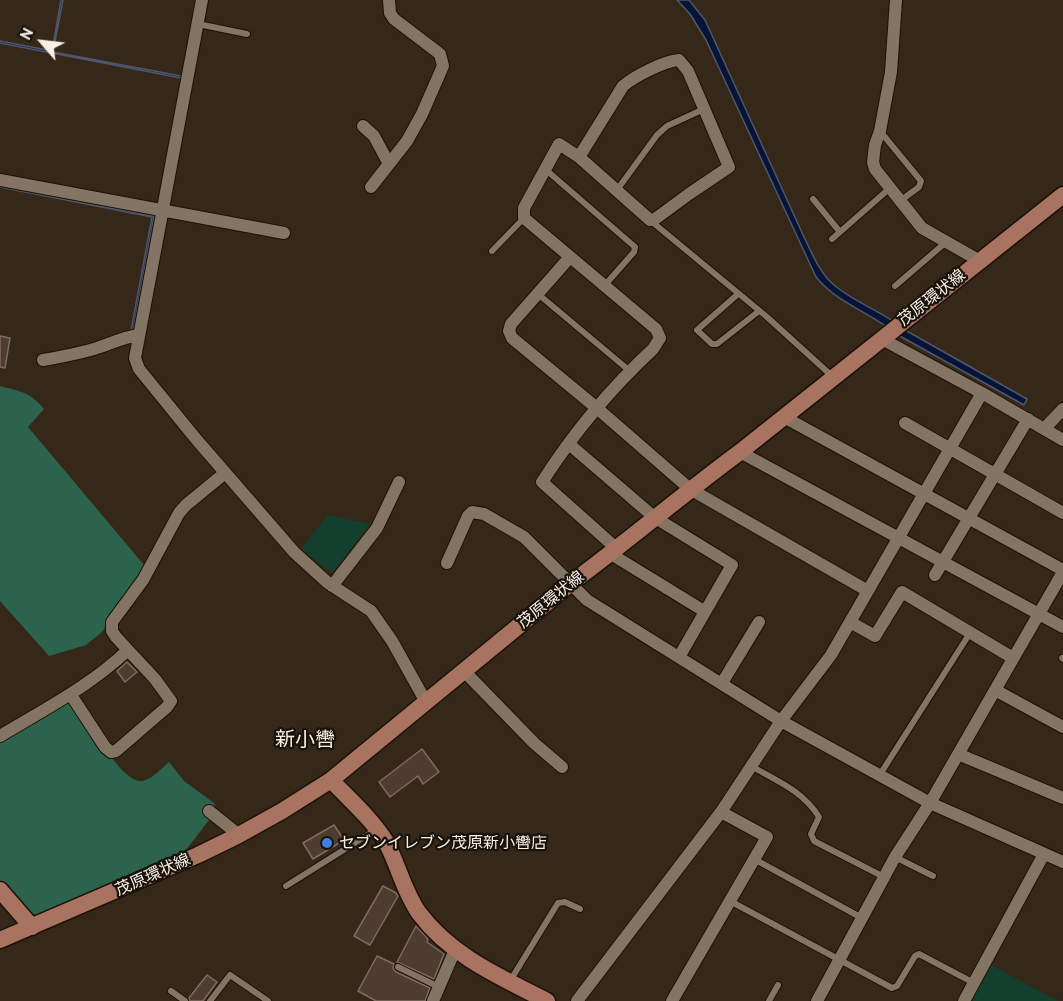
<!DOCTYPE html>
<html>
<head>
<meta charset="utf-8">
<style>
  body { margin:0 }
  #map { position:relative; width:1063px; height:1001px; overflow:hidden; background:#352819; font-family:"PT Sans",sans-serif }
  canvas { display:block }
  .north { position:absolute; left:12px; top:12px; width:60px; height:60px; -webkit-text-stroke:4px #18120b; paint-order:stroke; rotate:298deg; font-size:16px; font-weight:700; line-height:24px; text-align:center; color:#f8f0e6 }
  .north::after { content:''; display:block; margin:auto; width:21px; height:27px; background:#f8f0e6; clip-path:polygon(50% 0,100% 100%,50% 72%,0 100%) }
</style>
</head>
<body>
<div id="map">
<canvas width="1063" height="1001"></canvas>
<div class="north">N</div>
</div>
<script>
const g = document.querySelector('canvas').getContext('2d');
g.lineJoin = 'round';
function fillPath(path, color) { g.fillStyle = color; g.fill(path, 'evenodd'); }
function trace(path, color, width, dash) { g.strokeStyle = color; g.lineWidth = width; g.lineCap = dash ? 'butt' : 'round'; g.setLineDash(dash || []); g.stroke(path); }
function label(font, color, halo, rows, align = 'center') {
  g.font = font + ' "PT Sans","Noto Sans JP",sans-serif'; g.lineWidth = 4.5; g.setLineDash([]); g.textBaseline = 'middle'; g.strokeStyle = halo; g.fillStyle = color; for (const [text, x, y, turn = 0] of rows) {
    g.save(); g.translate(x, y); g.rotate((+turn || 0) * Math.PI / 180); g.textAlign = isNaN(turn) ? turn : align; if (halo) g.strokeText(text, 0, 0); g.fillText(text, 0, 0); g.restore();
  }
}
fillPath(new Path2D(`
  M328,515L370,524L332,573L301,549Z
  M985,962L1058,1001H964Z`), '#133f2e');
fillPath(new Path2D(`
  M0,386C21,392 29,391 44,409L28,427L144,565L102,632L86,645L49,656L0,601Z
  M71,695C81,711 122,786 143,781C152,779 162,768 169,762L184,781L214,803L216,811L182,855L41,914L30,915L0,886V736Z`), '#2c634c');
const water = new Path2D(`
  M61,0H63L53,52L181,76V78L0,43V41L52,51Z
  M677,0H689L705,20L804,237C812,253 819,272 833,284C854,303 883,311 905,330L1027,399L1024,405L898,335C872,313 838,304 816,277L706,40L690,14Z
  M0,187L154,216L133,331H131L152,217Z`);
fillPath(water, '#061537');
trace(water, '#4f576c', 1.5);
const building = new Path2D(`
  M0,336L10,338L5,368L0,367Z
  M127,662L137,672L125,682L117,671Z
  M422,749L439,772L423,784L418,776L390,797L379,782Z
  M334,825L344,840L313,859L303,843Z
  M383,886L396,893L398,896L370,945L354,936Z
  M416,926L428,939L427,942L444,954L434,979L397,962Z
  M377,956L394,964L393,968L396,972L430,988L425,1001H376L358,991Z
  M207,975L217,982L203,1001H190L189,998Z`);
fillPath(building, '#4e3c30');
trace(building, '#7f6c5e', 1.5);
const lane = new Path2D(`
  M198,24L247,34
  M880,131L921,181L919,187L900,201
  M545,169L635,247L634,252L605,285
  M617,190L657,135L667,126L704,109
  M813,199L840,232
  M651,221L767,317L832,376
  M832,239L890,188
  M492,251L524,218
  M895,286L945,243
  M538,294L631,372
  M738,294L697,330L712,344H717L759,311
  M1062,658L1063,659
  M751,766C777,781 803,791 819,817L811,834L814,841L884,877
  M879,776L970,633
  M895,857L933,876
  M754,859L862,918
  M286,886L377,829
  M730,901L892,988L897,986L915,956L919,954L974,983
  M398,967L439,987
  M510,981L558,903L565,902L580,909
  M171,991L185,1001
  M210,1001L230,975L268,1001
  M769,1001L778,985`);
const street = new Path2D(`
  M202,0L135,358L139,369L196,439L294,552L328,583L371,611L392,641L426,702
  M896,0L891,72L880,131L875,145L873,162L875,169L922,228L980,261
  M679,60L688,71L729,167L689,194L655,219L650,220L579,157L623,86C635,76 664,61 679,60Z
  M363,126L374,136L389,164
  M579,157L559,144L524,208V218L656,329L660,338L653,349C612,387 573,434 542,482L616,548
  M0,180L284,233
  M371,187L407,141L422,114L443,66L440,54L394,19L390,13L389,0
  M570,257L511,324L509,331L512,338L598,409L690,489L868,591
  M882,339L982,393L1063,440
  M43,360C60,357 77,354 94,349C111,344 120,338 139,335
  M784,417L1063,570
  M905,423L1063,513
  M1044,429L1063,409
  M569,444L654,517L732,565L679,657
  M740,452L1063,627
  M611,554L704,611
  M447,563L468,516L472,512L484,514L524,537L587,600L781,721L930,803L1063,862
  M935,575L1028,419
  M332,586L377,528L399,482
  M850,622L875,636L902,592L1013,658
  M464,671L534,743L562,767
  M722,683L759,622
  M995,690L1063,727
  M71,695L105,747L111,752L116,751L167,707L171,701L155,679L128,650
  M0,736C45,709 90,686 128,650L116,637L112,631V622L143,580L179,513L186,505L225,473
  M958,754L1063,798
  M209,811L239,835
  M433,1001L455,950
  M577,1001L721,812L781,721L831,655L982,393
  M672,1001L767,837L721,812
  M817,1001L895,857L930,803L1063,572
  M964,1001L1044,854`);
const secondary = new Path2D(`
  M331,780C349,799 372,819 386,842C398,864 404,892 419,913C451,956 500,977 547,1001
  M0,890L32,927
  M0,940L198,855L237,836L282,811L331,780L571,583C628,541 683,494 740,452L1063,195`);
trace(lane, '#1c1104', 8);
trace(street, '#1c1104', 14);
trace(secondary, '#1c1104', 19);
trace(lane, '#837463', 6);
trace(street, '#837463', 12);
trace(secondary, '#a87361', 16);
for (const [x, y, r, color] of [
  [327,843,6,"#3f7fe0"]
]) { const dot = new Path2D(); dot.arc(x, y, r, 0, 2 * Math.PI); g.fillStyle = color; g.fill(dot); trace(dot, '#18120b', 2); }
label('16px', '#f8f0e6', '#18120b', [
  ["茂原環状線",932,298,-38],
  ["茂原環状線",551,600,-39],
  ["茂原環状線",153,875,-24]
]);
label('16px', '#f8f0e6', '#18120b', [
  ["セブンイレブン茂原新小轡店",339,843]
], 'left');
label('20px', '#f8f0e6', '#18120b', [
  ["新小轡",305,740]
]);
</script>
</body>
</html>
